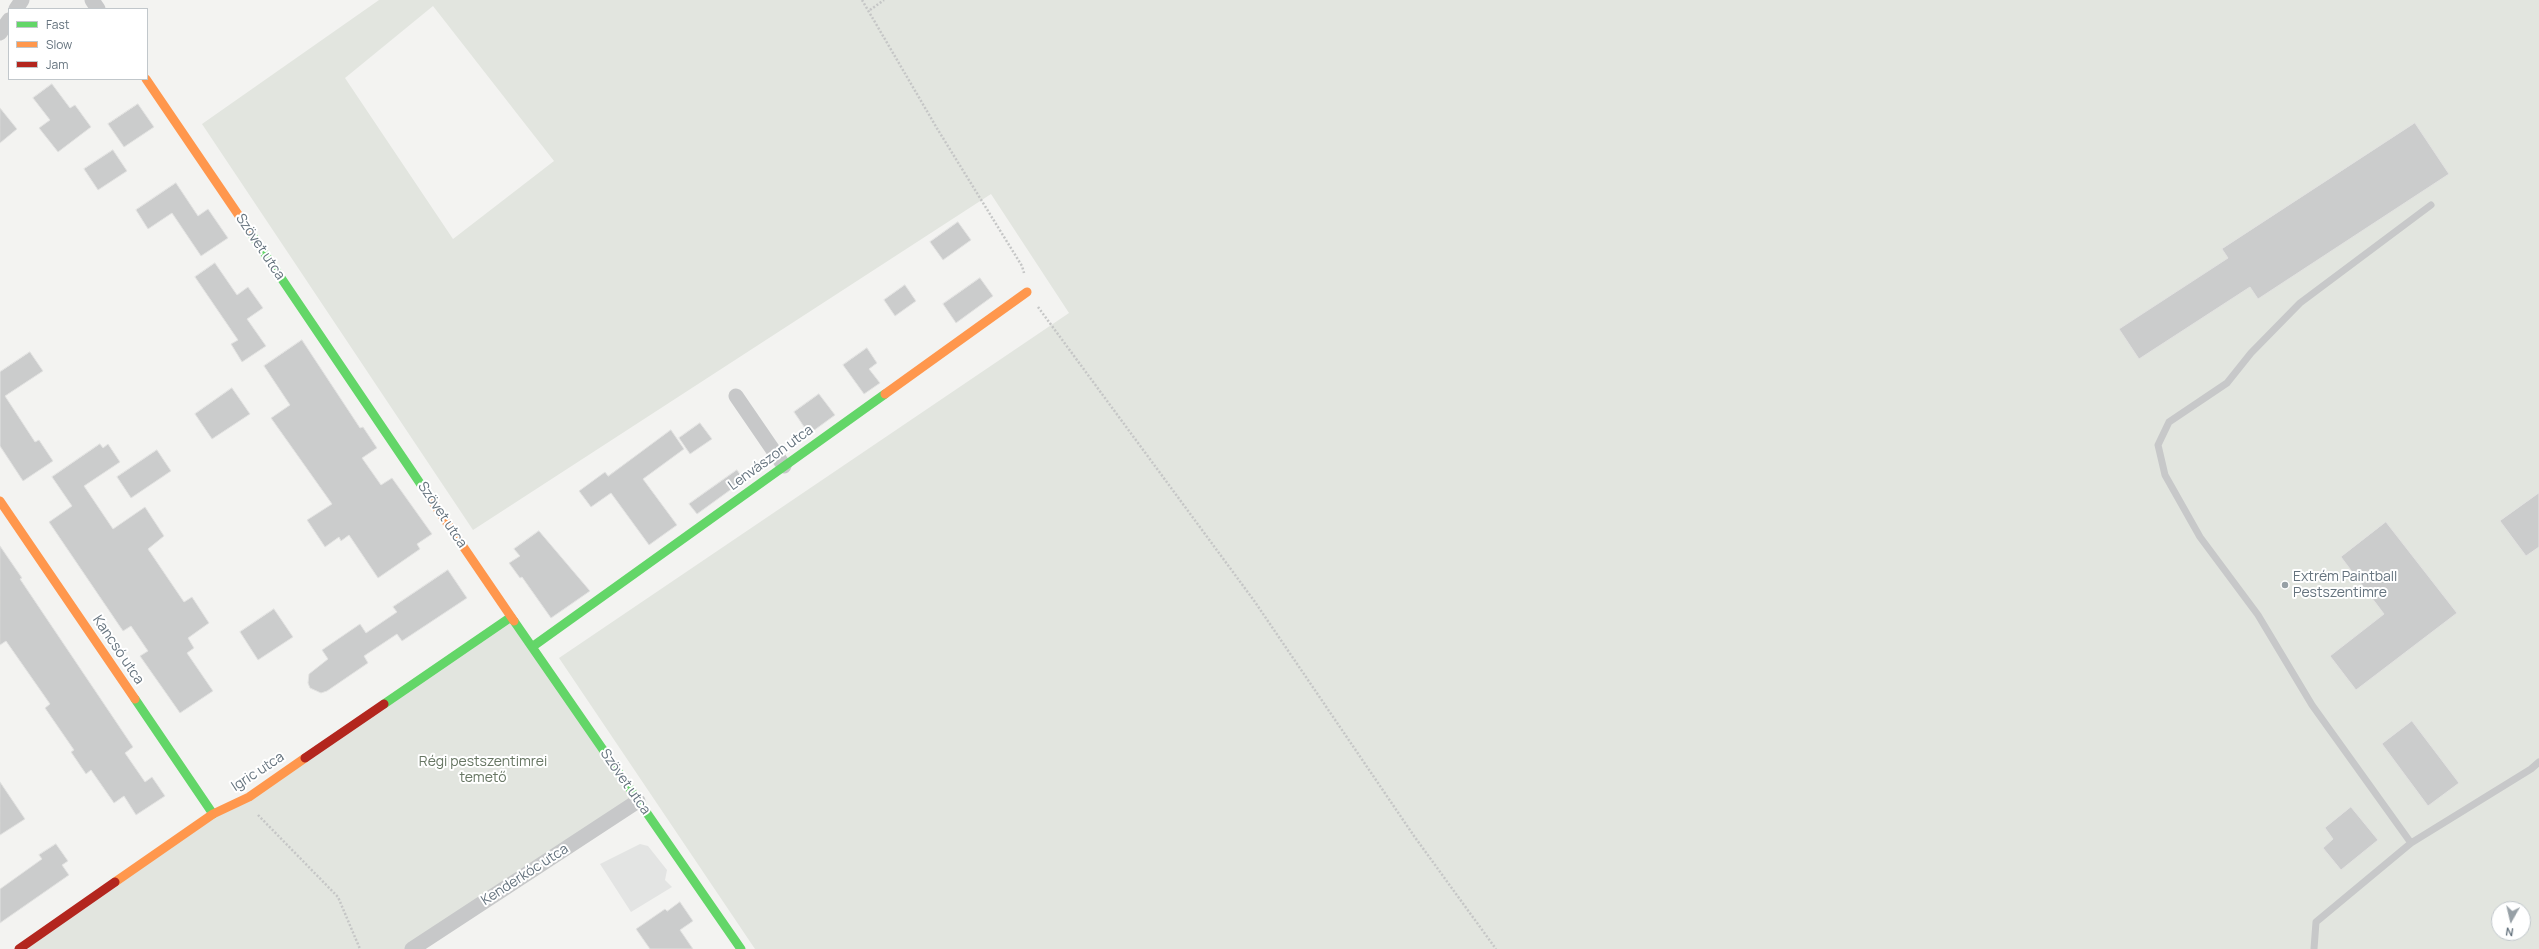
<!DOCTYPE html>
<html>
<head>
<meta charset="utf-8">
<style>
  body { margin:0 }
  #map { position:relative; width:2539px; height:949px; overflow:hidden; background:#f3f3f1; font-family:Manrope,sans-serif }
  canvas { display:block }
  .legend { position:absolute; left:8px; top:8px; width:140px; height:72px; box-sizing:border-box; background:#fff; border:1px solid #c1c7cb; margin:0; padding:5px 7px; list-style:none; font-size:12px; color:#65737e }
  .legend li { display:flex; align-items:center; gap:8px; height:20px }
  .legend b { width:20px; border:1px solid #c1c7cb }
  .north { position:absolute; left:2491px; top:901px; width:40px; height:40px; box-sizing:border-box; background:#fff; border:1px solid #c1c7cb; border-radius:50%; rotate:188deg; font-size:11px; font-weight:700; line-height:16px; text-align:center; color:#65737e }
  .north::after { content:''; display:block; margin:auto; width:14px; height:18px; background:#97a0a6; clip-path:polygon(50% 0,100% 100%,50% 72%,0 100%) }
</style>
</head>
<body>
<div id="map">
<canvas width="2539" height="949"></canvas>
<ul class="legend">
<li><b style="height:5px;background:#63d668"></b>Fast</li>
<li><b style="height:5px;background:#ff974d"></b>Slow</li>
<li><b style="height:5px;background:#b3261e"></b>Jam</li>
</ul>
<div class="north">N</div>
</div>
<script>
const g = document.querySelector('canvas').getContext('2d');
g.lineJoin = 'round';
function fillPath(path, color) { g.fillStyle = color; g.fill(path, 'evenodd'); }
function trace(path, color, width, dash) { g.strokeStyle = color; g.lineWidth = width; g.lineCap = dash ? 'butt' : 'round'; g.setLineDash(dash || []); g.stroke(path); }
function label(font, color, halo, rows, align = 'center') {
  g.font = font + ' Manrope,sans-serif'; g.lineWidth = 4; g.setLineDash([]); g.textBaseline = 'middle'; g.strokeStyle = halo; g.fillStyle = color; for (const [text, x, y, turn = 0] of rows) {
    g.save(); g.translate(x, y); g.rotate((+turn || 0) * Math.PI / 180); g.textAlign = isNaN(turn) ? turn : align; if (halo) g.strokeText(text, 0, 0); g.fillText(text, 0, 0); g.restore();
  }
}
fillPath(new Path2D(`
  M640,844L648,846L667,870L665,880L672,887L631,912L600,864Z`), '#e3e4e3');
fillPath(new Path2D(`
  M379,0H2539V949H755L559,658L1069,313L991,194L473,530L202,124ZM433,6L554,161L453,239L345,78ZM2499,909H2523V933H2499Z
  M511,617L638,801L412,949H19Z`), '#e2e5df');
const building = new Path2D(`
  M52,84L70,108L75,105L91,127L58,152L39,128L50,120L33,98Z
  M138,104L154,127L124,147L108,124Z
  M0,108L17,129L0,143Z
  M2415,123L2449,174L2258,299L2250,287L2139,359L2119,329L2228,258L2222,249Z
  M113,150L127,171L98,190L84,169Z
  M176,183L198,216L208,209L228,238L201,256L172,213L148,229L136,210Z
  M958,222L971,240L943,260L930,242Z
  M215,263L237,295L248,287L263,308L247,319L266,346L242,362L231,344L238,340L195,277Z
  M980,278L993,296L956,323L943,304Z
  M905,285L916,301L895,316L884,300Z
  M302,340L360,428L363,427L377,448L362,458L381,485L392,478L432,534L417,544L420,549L378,578L349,535L341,541L339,537L325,547L307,520L332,504L271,418L290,405L264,366Z
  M867,348L877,363L869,369L880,383L864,394L843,365Z
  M30,352L43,371L5,396L35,442L39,440L53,461L23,481L0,446V372Z
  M232,388L250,414L212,439L195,414Z
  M819,394L835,415L809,434L794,412Z
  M700,423L712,439L690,454L679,438Z
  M671,430L684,449L643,479L677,525L649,545L611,493L591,507L579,491L605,472L608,476Z
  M100,444L103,448L108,444L120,462L84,486L113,529L145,507L164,536L148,549L184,602L192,597L209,623L188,638L194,648L187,653L213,691L180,713L140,656L148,651L131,626L123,631L49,522L72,506L52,477Z
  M157,450L171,471L131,498L117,477Z
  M737,470L744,480L697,514L689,504Z
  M2539,493V547L2526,556L2500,521Z
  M2386,522L2457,613L2356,690L2330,656L2384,614L2341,557Z
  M539,531L590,591L551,618L522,577L520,578L509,563L520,556L514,549Z
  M0,546L22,578L20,579L133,747L125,753L145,782L152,777L165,796L136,815L124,796L114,803L91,770L86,774L71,752L74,750L45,708L50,704L6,641L0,645Z
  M448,570L467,598L402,641L397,634L364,656L368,663L327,691L321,693L310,688L308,683L309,674L328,659L322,650L360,624L366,633L397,612L393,607Z
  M274,609L293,637L258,660L240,632Z
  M2412,721L2459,783L2428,806L2382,744Z
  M0,782L25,819L0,835Z
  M2351,807L2378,840L2341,870L2323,848L2333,839L2325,828Z
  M56,844L68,861L62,865L69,875L0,923V889L42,859L39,855Z
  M680,902L693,921L680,930L693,949H650L636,929L665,909L667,911Z`);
fillPath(building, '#cbcccc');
trace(building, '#e2e2e1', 1);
trace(new Path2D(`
  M862,0L938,130L1022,266L1024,273
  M870,10L884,0
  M1038,307L1255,602L1414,836L1496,949
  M258,815L338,897L360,949`), '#c5c6c6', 2.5, [2, 2]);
trace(new Path2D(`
  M2411,843L2531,769L2539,762
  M2314,949L2316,922L2411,843L2312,705L2258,615L2200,537L2165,475L2158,445L2169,422L2227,383L2251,353L2300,303L2431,205`), '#c7c8c9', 7);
trace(new Path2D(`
  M92,0L98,9
  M16,9L22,0
  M0,33L9,20
  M736,396L784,466
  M412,949L638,801`), '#c7c8c9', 15);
trace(new Path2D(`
  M248,229L428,495
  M514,621L741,949
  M532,647L885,394
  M135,699L213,814
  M384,704L511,617`), '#63d668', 9);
trace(new Path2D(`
  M146,79L248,229
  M885,394L1027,292
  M428,495L514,621
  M0,501L135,699
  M115,882L213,814L249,797L305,758`), '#ff974d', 9);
trace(new Path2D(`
  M305,758L384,704
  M19,949L115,882`), '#b3261e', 9);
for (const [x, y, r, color] of [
  [2285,585,4,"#97a0a6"]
]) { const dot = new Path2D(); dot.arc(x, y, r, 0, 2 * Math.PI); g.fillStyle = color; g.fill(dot); trace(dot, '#fff', 1.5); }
label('14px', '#65737e', '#fff', [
  ["Szövet utca",260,247,56],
  ["Lenvászon utca",771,458,-36],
  ["Szövet utca",442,515,56],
  ["Kancsó utca",118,650,56],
  ["Igric utca",258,772,-33],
  ["Szövet utca",625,782,55],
  ["Kenderkóc utca",525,875,-33]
]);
label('14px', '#65737e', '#fff', [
  ["Extrém Paintball",2293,577],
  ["Pestszentimre",2293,593]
], 'left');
label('14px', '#677663', '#fff', [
  ["Régi pestszentimrei",483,762],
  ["temető",483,778]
]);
</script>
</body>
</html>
